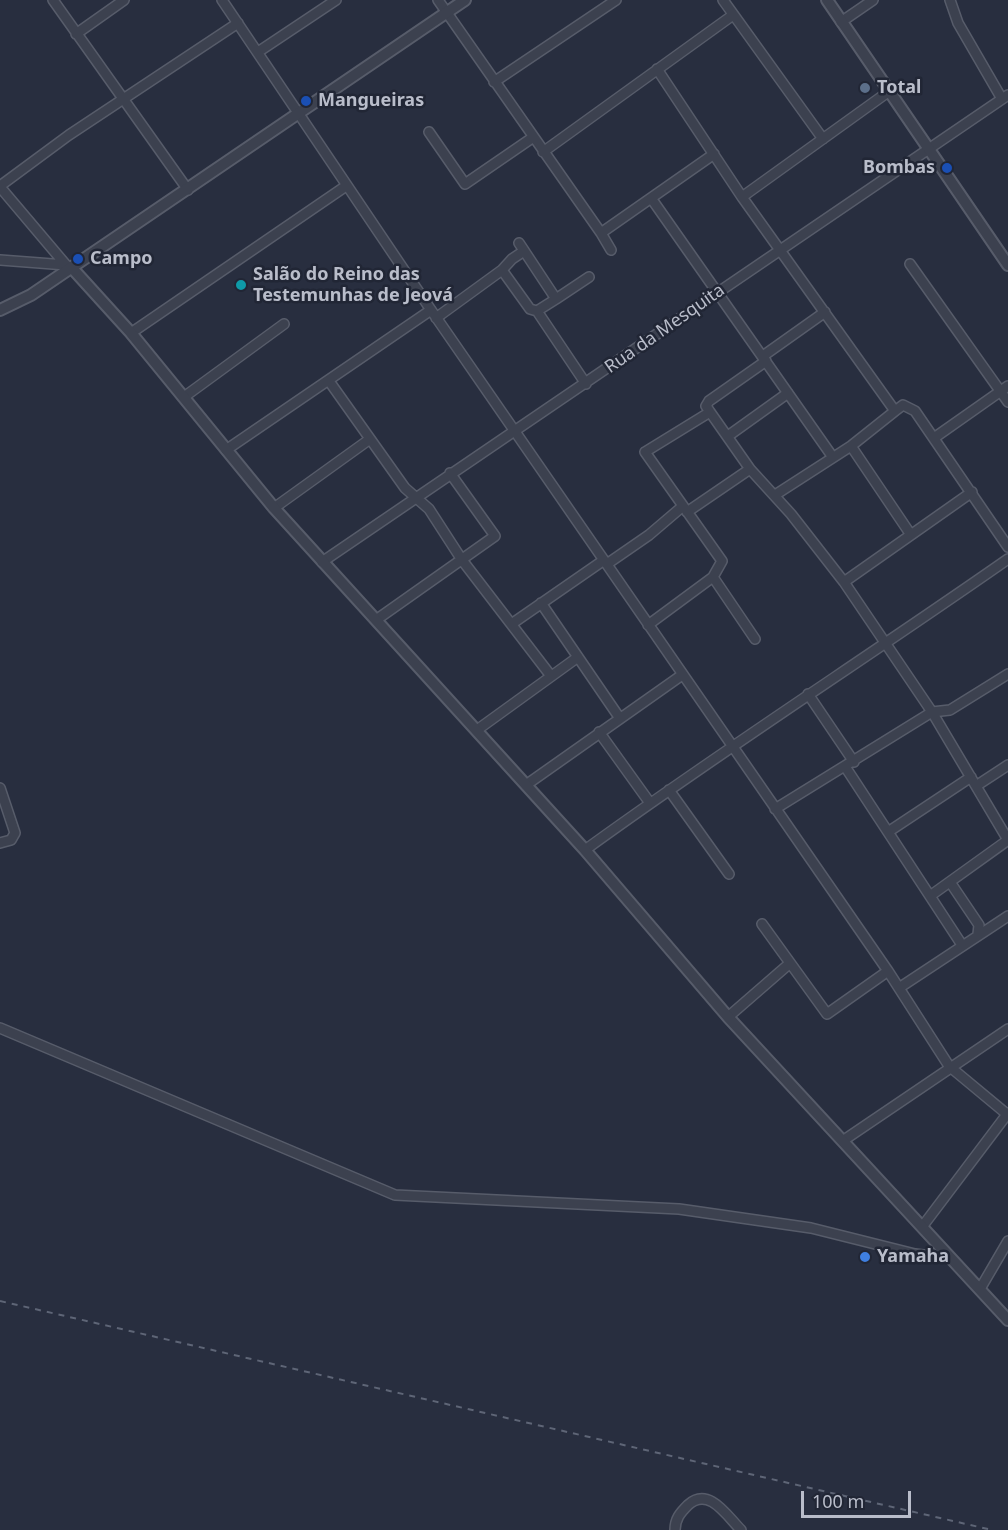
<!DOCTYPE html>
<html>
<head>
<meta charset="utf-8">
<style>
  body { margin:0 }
  #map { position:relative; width:1008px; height:1530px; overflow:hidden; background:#282e3f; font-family:"Noto Sans",sans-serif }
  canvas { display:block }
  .scale { position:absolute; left:801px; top:1491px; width:110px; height:27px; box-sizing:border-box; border:3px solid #b9bdca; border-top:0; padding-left:8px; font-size:18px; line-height:21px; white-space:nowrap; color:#b9bdca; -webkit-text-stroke:4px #212635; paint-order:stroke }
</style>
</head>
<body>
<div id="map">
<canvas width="1008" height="1530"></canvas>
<div class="scale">100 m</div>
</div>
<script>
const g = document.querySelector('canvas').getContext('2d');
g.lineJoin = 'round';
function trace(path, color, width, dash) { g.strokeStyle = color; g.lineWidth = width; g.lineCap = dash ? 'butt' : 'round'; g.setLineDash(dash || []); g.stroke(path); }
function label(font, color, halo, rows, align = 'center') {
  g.font = font + ' "Noto Sans",sans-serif'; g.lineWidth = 5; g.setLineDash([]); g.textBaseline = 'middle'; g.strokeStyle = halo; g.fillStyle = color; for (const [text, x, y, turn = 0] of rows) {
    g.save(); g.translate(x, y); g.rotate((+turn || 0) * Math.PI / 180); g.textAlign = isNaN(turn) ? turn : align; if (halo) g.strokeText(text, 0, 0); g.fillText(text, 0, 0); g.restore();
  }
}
const minor = new Path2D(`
  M53,0L188,190
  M222,0L431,310L888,971L949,1066L1008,1115
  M438,0L601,233L714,154
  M723,0L823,139
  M950,0L958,23L1002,99
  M841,22L873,0
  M76,34L124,0
  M258,52L336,0
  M657,69L742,197L895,411L903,405L915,411L1008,547
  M494,82L616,0
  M429,132L465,184L532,138
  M543,152L733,15
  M0,186L69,135L238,23
  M0,187L66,265L72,268
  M742,197L888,92
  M651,198L832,456
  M601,233L611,250
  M519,243L556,299L537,311
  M0,260L66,265
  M910,264L1008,402
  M502,270L530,309L537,311L586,384
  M556,299L589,277
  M436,318L502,270L512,259L524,251
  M131,333L346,186
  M763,356L825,312
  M766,361L709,401L706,406L710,412L750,469L791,514L844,582L932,712L1008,840
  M329,381L405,488L429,509L462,560L551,676
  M184,397L284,324
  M728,436L788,393
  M934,438L1008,386
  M851,446L911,535
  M226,450L431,310
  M775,495L851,446L895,411
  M274,508L370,439
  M687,512L750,469
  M322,562L1008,95
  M607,564L649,535L683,506
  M713,577L755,639
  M844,582L972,492
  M541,603L619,717
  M376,620L495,536L450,473
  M513,623L604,560
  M648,625L713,577L722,561L645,452L710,412
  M808,694L854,762
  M477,730L578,657
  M599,732L650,803
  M846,768L962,945
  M526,785L682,675
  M976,786L1008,765
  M0,788L15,833L11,840L0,843
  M669,790L729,874
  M775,809L932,712L950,710L1008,674
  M888,832L971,777
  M585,850C724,749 868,657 1008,559
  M950,882L979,925L978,934
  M930,896L1008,840
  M762,924L827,1014L888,971
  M899,988L1008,916
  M728,1017L789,964
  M0,1028L395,1195L679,1209L811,1228L915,1254L950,1258
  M844,1140L1008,1029
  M922,1227L1008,1113
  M980,1289L1008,1241
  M675,1530C675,1519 680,1513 688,1505C709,1486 727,1516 741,1530`);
const tertiary = new Path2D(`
  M827,0L1008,265
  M72,268L131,333L274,508L585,850L728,1017L1008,1320
  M0,310L31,295L465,0`);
trace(minor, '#575c6a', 12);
trace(tertiary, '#575c6a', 14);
trace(minor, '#3c414f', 9);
trace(tertiary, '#3c414f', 10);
trace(new Path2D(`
  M0,1301L992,1530`), '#5e6576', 2, [6, 6]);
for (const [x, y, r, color] of [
  [865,88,6,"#5c6f8a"],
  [306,101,6,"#1a4fb4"],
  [947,168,6,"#1a4fb4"],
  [78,259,6,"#1a4fb4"],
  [241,285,6,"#0f9aa8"],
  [865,1257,6,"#3f7fe0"]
]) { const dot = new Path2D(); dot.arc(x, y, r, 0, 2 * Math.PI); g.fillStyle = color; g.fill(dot); trace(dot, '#212635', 2); }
label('bold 18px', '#b9bdca', '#212635', [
  ["Total",877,88],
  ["Mangueiras",318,101],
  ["Bombas",935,168,"right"],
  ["Campo",90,259],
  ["Salão do Reino das",253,275],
  ["Testemunhas de Jeová",253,296],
  ["Yamaha",877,1257]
], 'left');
label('18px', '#b9bdca', '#212635', [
  ["Rua da Mesquita",665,329,-35]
]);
</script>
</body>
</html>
